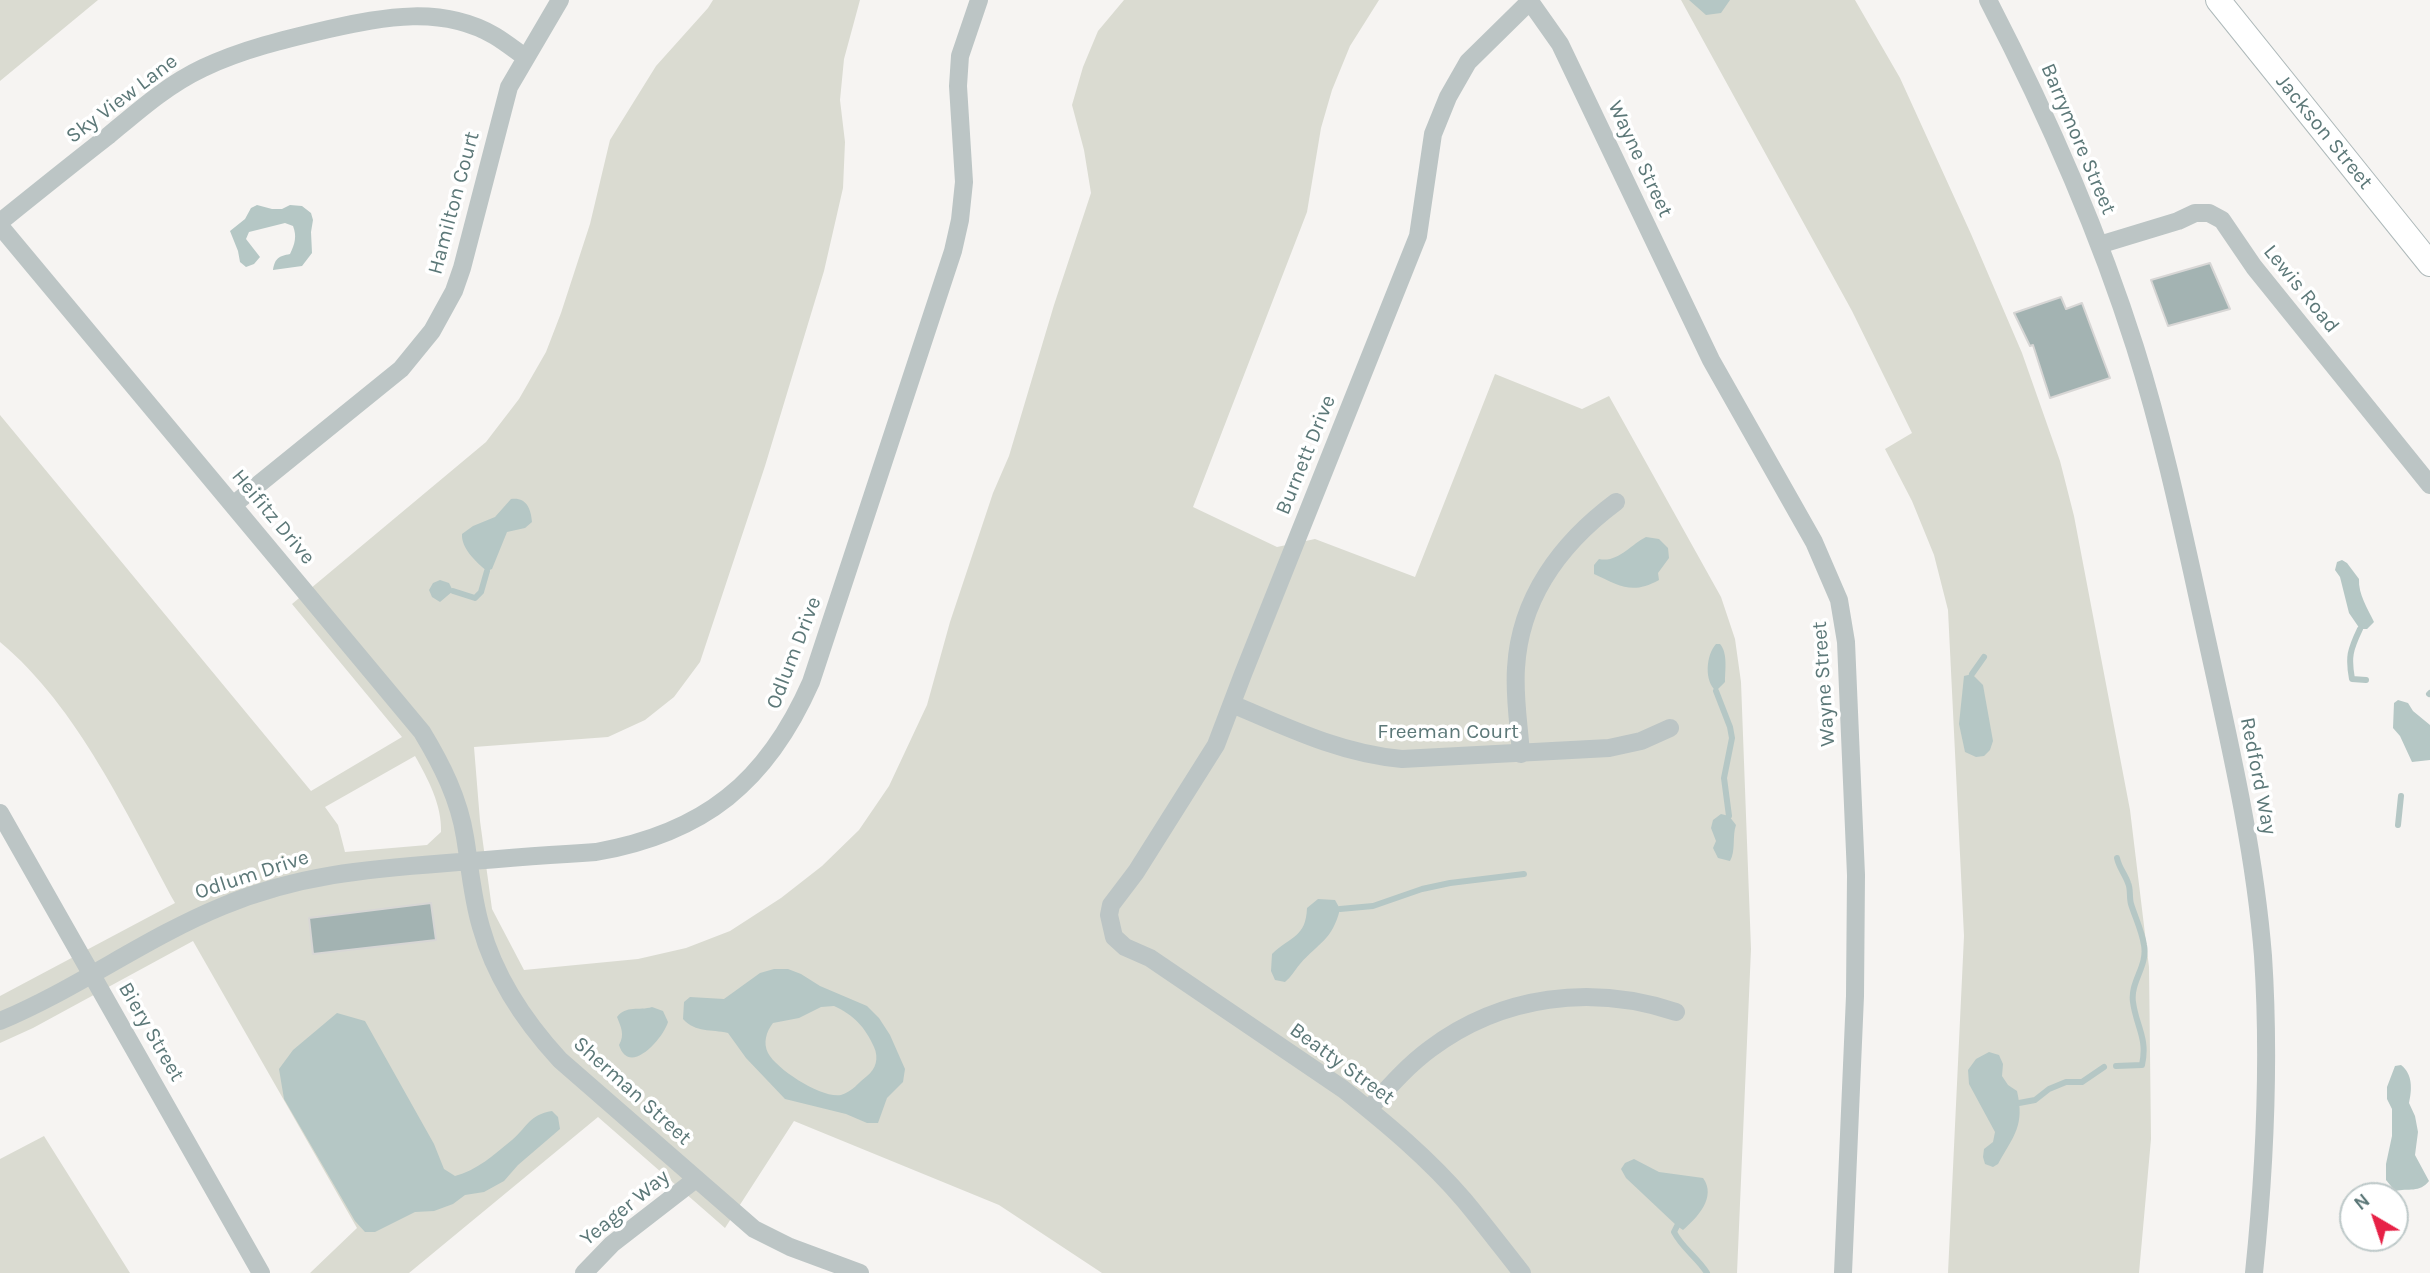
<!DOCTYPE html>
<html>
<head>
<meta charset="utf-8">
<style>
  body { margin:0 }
  #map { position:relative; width:2430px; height:1273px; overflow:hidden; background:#f6f4f2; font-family:Karla,sans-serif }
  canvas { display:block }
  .north { position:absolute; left:2339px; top:1182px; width:70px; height:70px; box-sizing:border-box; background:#fff; border:2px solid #bec9c9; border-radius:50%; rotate:321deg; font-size:19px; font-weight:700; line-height:28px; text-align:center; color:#5c7878 }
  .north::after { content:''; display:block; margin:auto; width:24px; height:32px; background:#e72146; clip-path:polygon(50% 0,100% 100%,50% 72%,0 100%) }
</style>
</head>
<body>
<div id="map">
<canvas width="2430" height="1273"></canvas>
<div class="north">N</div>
</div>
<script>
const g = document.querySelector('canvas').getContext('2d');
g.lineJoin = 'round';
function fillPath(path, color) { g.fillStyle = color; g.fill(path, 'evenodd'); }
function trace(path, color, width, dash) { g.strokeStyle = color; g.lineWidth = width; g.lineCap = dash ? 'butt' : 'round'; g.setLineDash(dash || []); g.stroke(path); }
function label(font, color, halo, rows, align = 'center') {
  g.font = font + ' Karla,sans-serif'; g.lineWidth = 7; g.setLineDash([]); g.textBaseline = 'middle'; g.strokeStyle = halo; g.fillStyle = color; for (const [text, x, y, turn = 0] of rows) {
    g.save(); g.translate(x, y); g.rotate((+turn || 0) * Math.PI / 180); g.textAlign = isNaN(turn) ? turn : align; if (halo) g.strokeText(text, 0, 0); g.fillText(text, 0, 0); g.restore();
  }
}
fillPath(new Path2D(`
  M0,0H98L0,81Z
  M713,0H860L844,59L840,100L845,142L843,188L824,271L765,466L700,662L674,697L645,720L608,737L474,747L480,821L492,909L524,970L638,959L686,948L730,931L781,898L822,866L859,830L889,786L927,705L950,622L993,493L1009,456L1054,305L1091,193L1084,150L1072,105L1083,67L1098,31L1124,0H1379L1350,46L1332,90L1321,128L1307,212L1193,507L1277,547L1315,539L1415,577L1495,374L1582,409L1609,396L1721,597L1735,639L1741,682L1751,949L1737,1273H1102L999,1205L794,1121L725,1228L598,1117L409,1273H310L357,1228L193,941L33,1028L0,1043V996L175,903C127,815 78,707 0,642V415L311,791L402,737L292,604L486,442L519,399L546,352L561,313L590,224L610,140L656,66L708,8ZM415,756C428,779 442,805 441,832L427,845L345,852L338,825L325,807Z
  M1681,0H1855L1900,78L1971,234L2022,353L2060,461L2074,516L2130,810L2149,967L2151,1139L2139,1273H1948L1964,936L1948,610L1934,555L1912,501L1885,449L1912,433L1852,311Z
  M44,1136L130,1273H0V1159Z`), '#dadbd1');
fillPath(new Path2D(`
  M1689,0H1730L1721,13L1706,15Z
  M257,205L272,209H282L290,205L302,206L311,213L313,220L311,232L312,253L302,266L273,270C275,258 279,256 290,254C295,244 297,236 293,226L285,223L249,232L246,239L260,257L254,264L246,267L240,262L238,251L230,231L245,219L251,208Z
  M511,499C526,497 531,508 532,522L525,528L507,532L492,569L487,571C476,562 461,548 462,534L473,526L495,517Z
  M1646,537L1659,539L1668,548L1669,558L1658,573L1659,580C1632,595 1620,586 1594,574V565L1599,559C1618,563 1630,545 1646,537Z
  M2342,560L2347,563L2359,579C2358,594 2368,609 2374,622L2367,629H2360L2349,613L2340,577L2335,570L2337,562Z
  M440,580L449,583L453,591L440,602L432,597L429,590L433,583Z
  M1716,644H1720C1728,653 1725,670 1725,682L1716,691C1704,681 1706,655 1716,644Z
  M1972,674L1983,685L1993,741L1990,750L1984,756L1976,757L1965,752L1959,724L1964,676Z
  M2398,700L2408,703L2413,711L2430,725V760L2412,762L2400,736L2393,728L2394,703Z
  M1721,814L1729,816L1736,825C1732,836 1736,851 1730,861L1718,858L1713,848L1716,841L1711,828L1713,820Z
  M1318,899L1335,900L1340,909C1332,941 1319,942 1300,964C1294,971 1292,976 1285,982L1275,980L1271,971L1272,954C1291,936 1306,937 1307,908Z
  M774,969H788L801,974L820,986L867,1006L879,1018L890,1035L905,1069L903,1082L887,1098L878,1123H867L846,1114L785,1099L746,1058L728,1033C711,1029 696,1033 683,1019L684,1002L690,997L724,999L760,973ZM834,1006C854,1015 865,1027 874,1047C879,1058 876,1069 867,1076C859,1082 852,1092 841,1095C823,1099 777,1070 768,1053C763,1043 766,1032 773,1023L799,1018L821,1007Z
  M652,1007L663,1011L668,1022C663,1039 629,1077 619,1045C625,1035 621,1027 617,1017C626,1005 639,1011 652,1007Z
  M337,1013L365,1021L434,1144L444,1169L455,1176C476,1171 495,1154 512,1140C528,1126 529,1115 552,1111L558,1117L560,1129L518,1165L504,1181L484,1192L465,1195L453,1204L434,1211L415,1212L375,1232H365L355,1221L284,1099L279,1069L293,1050Z
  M1989,1052L1999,1055L2003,1064L2002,1076L2008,1085L2017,1091C2025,1126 2014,1135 1998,1164L1993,1167L1985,1164L1983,1157L1984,1149L1993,1142L1995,1132L1969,1084L1968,1070L1976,1059Z
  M2401,1065C2413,1074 2412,1090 2409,1103L2415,1116L2418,1132L2415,1155L2429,1181C2420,1193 2408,1188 2395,1191L2386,1180V1164L2392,1136V1109L2387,1099V1087L2395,1066Z
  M1634,1159L1659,1172L1703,1178C1717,1197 1697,1218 1683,1230L1677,1226L1626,1178L1621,1169L1625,1163Z`), '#b5c7c5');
trace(new Path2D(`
  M453,591L475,598L481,592L487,571
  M2360,629C2350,650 2348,657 2352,679L2366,680
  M1972,674L1984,657
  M1716,691L1730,727L1732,738L1724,778L1729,816
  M2429,694L2430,693
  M2398,825L2401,796
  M1340,909L1373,906L1422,889L1450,883L1524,874
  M2116,1066L2142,1065C2148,1038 2136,1026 2133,1002C2130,982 2148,966 2144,945C2142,931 2135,917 2131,904C2129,897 2131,889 2128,883C2125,874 2119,868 2117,858
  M2019,1103L2035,1100L2049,1089L2066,1082H2082L2104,1067
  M1677,1226L1674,1232C1682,1248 1698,1258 1707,1273`), '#b5c7c5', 6);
const building = new Path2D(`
  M2210,263L2230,309L2168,326L2151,280Z
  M2061,297L2066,309L2082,303L2110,378L2050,398L2033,345L2030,346L2014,313Z
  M431,903L436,940L313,954L309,918Z`);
fillPath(building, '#a3b3b2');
trace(building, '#d7d6d5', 2);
const secondary = new Path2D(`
  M2218,0L2430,264`);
trace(secondary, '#aeb9ba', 26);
trace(new Path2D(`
  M1529,0L1560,44L1711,360L1814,542L1839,600L1846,642L1856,875L1855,996L1843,1273
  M1988,0C2046,112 2097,227 2135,347C2163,436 2182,526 2202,617C2226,728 2254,842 2263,956C2270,1062 2265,1167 2254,1273
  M0,222C36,193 72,164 108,136C138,111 167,85 203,68C243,49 286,39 329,29C384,17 442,5 495,36C505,42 515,50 525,57
  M0,226L422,732C442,765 459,799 465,837C470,867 472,897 481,927C495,977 525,1022 560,1060L754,1229L790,1247L860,1273
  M2099,245L2178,221L2195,213H2209L2222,220L2254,267L2430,485
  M233,505L401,369L432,331L454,291L462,268L509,87L560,0
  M1232,704C1288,728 1342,754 1402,759L1609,748L1641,741L1670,728
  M1521,754C1519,725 1514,697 1516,668C1520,598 1561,543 1616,502
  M0,813L261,1273
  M0,1021C77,989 145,938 223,906C297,875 367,869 447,863C496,859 546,855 596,852C704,833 767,782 811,682L953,251L960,220L964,182L958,86L960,56L979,0
  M1369,1109C1388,1088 1407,1066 1430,1049C1502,995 1592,984 1676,1012
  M584,1273L612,1244L696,1179
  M1522,1273C1503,1249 1484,1224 1464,1200C1429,1159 1386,1123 1343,1089L1150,958L1125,947L1114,937L1109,915L1111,905L1136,872L1216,745L1243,674L1418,236L1433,134L1448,97L1468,62L1530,1`), '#bcc5c5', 18);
trace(secondary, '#fff', 24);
label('21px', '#5c7878', '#fff', [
  ["Sky View Lane",122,99,-37],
  ["Jackson Street",2324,132,51],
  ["Barrymore Street",2078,139,67],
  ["Wayne Street",1640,159,65],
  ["Hamilton Court",454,203,-75],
  ["Lewis Road",2301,289,51],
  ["Burnett Drive",1306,455,-68],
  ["Heifitz Drive",273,517,50],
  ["Odlum Drive",794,653,-69],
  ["Wayne Street",1824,684,-94],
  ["Freeman Court",1448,732],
  ["Redford Way",2258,776,79],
  ["Odlum Drive",252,875,-18],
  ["Biery Street",151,1032,60],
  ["Beatty Street",1342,1064,36],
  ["Sherman Street",632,1091,42],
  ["Yeager Way",625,1208,-39]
]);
</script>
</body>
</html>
